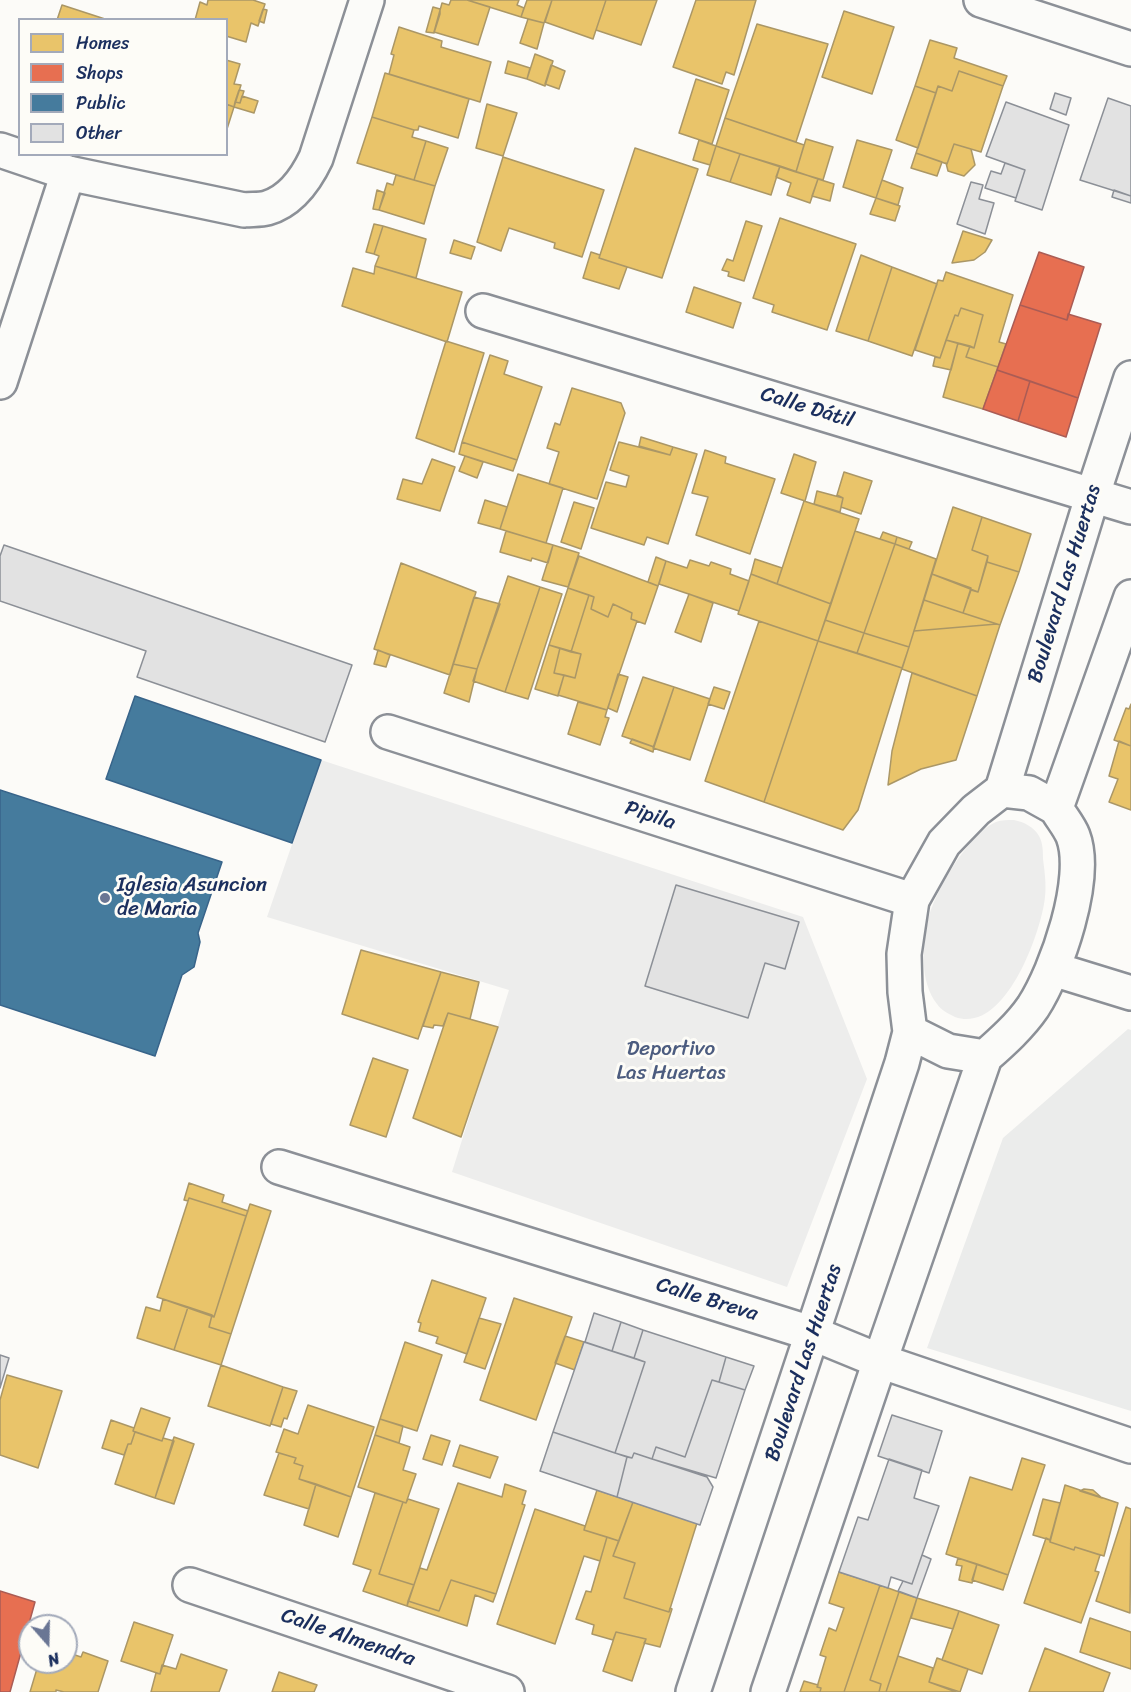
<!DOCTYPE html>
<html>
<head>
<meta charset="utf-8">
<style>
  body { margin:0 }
  #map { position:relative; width:1131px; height:1692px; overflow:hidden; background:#fcfbf8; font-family:Sriracha,sans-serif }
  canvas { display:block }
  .legend { position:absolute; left:18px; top:18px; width:210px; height:138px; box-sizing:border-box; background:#fdfcf7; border:2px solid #a3aaba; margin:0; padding:8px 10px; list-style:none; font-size:18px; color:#1b2f5e }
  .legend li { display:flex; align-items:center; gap:12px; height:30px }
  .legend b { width:30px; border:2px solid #a3aaba }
  .north { position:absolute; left:18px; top:1614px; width:60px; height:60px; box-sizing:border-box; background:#fdfcf7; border:2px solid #a3aaba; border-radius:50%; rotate:160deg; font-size:16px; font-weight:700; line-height:24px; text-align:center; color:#1b2f5e }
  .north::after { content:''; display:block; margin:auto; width:21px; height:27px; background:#6a7694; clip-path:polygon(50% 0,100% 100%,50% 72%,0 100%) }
</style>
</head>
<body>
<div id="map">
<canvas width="1131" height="1692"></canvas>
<ul class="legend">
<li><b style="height:16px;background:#e9c46a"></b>Homes</li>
<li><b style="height:16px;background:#e76f51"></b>Shops</li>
<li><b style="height:16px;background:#457b9d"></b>Public</li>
<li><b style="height:16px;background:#e2e2e2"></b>Other</li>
</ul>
<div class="north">N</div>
</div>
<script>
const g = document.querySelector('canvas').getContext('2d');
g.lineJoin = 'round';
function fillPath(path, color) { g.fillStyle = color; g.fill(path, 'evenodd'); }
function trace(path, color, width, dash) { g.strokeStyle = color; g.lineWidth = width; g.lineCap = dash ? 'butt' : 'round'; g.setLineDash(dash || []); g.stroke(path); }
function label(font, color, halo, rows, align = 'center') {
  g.font = font + ' Sriracha,sans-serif'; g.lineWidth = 6; g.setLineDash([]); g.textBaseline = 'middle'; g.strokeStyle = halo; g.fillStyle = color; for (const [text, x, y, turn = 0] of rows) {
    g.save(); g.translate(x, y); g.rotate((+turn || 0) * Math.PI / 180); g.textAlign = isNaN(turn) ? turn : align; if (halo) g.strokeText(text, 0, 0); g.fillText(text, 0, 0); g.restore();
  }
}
fillPath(new Path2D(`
  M1128,1029L1131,1030V1411L927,1348L1003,1138Z`), '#ebeceb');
fillPath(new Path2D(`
  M321,760L803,917L867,1079L787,1287L452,1172L509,990L267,917Z
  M1014,820C1024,822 1034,827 1039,836C1043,843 1043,852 1043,859C1045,874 1047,889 1044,904C1038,939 1004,1034 955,1017C949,1014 941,1010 937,1004C920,982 922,948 928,921C933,894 969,833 996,822C1001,820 1008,820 1014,820Z`), '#ededec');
const homes = new Path2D(`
  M208,0H253L265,4L258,26L251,23L246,42L226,36V20H195L200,2L207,5Z
  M451,0H467L490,7L478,45L434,32L442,3L449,5Z
  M467,0H519L517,5L524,8L521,17Z
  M527,0H552L544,23L521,17Z
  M552,0H606L593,39L545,22Z
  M606,0H657L641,45L596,30Z
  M696,0H756L734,75L726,72L722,84L673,67Z
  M62,5L108,20H57Z
  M433,7L440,9V14L434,33L426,32Z
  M263,9L267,10L264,23L259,21Z
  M844,11L894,27L872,94L822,77Z
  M528,19L544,23L537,49L520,43Z
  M757,24L828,44L796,142L725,118Z
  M399,27L442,41L441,47L491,62L480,102L389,74L394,55L391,54Z
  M930,40L957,48L954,58L1007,76L1003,86L959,71L952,91L938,86L936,93L915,86Z
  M535,54L553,61L545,86L527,79Z
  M226,60L240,64L234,84L241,85L234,107L226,104Z
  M508,61L530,68L527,79L505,73Z
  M551,65L565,71L559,89L545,84Z
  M959,71L1003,86L981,152L954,144L947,164L916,153L938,86L952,91Z
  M385,73L469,99L458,138L419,126L418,130H414L372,117Z
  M696,79L729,90L712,144L679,133Z
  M915,86L936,93L918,148L896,140Z
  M239,90L244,91L240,103L235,102Z
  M242,96L258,101L254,113L234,107L235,102L240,103Z
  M226,104L234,107L227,129H226Z
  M487,104L517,113L503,156L476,148Z
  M372,117L414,130L412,137L426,141L414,180L357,163Z
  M725,118L804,145L796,172L716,146Z
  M806,139L833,147L823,180L796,172Z
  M699,140L716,146L710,165L693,160Z
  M857,140L892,150L876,198L843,187Z
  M426,141L448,148L435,186L414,180Z
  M954,144L971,149L975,165L964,176L948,171L946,163L947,164Z
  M716,146L740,154L730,182L707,175Z
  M635,148L698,169L662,278L599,258Z
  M916,153L942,162L937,176L911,168Z
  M740,154L780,166L771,195L730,182Z
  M503,157L604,190L582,257L554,248L555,243L509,228L501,251L477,242Z
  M780,166L818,179L810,203L787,195L791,183L776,177Z
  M396,175L435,186L424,224L379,210L387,183L393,185Z
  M818,179L834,184L830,201L812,196Z
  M882,180L903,188L898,205L876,198Z
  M377,190L385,193L379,210L373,209Z
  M876,198L900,206L895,221L870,214Z
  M780,218L856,244L827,330L772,312L774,305L753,298Z
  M746,221L762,226L744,281L728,276L729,272L722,270L727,259L733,261Z
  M374,224L383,226L374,254L366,252Z
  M383,226L426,239L416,278L375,266L379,256L374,254Z
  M963,231L992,240L985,252L974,260L952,263Z
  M454,240L475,247L471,259L450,253Z
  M591,252L600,255L599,258L627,267L619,289L583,278Z
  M861,255L892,267L868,341L836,331Z
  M375,266L462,292L447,342L342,306L353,268L374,274Z
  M892,267L937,284L912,356L868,341Z
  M946,272L1013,295L999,342L1006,344L998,367L966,357L970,346L974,348L983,315L961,308L958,316L955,315L940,358L915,350L938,280L943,281Z
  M694,287L741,303L733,328L686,312Z
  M961,308L983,315L974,348L946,340L955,315L958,316Z
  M946,340L958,343L951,370L933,366L935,357L940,358Z
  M446,341L484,353L454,452L416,438Z
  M958,343L970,346L966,357L998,367L983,409L943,397Z
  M490,355L508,361L504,374L542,387L517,460L462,442Z
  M572,388L621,403L625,413L597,499L549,484L559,452L547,448L555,423L560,425Z
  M641,437L673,447L670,455L639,446Z
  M462,442L517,460L513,471L459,454Z
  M619,442L670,455L673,447L697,454L668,544L647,537L644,545L591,528L606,482L626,487L629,476L610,470Z
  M705,450L726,457L725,463L775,479L750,554L696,535L708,497L692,493Z
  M794,454L816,462L805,501L781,493Z
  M465,456L483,462L477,478L459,471Z
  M432,459L455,467L440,511L397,499L403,479L422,484Z
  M844,472L872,481L861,514L841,507L843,498L837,495Z
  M518,474L563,488L546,543L500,529Z
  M817,491L843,498L840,512L814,504Z
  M485,500L507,507L500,529L478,523Z
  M804,501L859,519L831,604L777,584Z
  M574,502L594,508L581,549L561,542Z
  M953,507L982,517L972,550L988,556L978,592L932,574Z
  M982,517L1031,534L1019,572L987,562L988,556L972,550Z
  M506,531L553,545L548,563L532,558L531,561L500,552Z
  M855,531L895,544L864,633L825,620Z
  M883,532L897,537L895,544L880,539Z
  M897,537L912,542L909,549L895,544Z
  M895,544L936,559L909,647L864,633Z
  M553,545L579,553L568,587L542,580Z
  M579,556L658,586L645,624L631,619L632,613L613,604L608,617L591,609L594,597L568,588Z
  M656,557L666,561L658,586L648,582Z
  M755,559L782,568L777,584L751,574Z
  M690,560L709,566L711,562L731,569L730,574L749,581L739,611L659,584L666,561L687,568Z
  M987,562L1019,572L1000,625L963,613L971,590L978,592Z
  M401,563L476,592L450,675L374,649Z
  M751,574L831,604L818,641L738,614Z
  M932,574L971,588L963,613L924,600Z
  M508,576L540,587L505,692L473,681Z
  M540,587L562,594L528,699L505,692Z
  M568,588L589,595L571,652L549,645Z
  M689,594L713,603L701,642L675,632Z
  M589,595L594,597L591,609L608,617L613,604L632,613L631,619L637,621L607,710L558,695L564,675L575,678L581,654L571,652Z
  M474,597L500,604L477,669L453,664Z
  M924,600L963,613L997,624L914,631Z
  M825,620L864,633L857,653L818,641Z
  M759,621L818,641L764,802L705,781Z
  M997,624L1000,625L977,696L902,669L914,631Z
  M864,633L909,647L902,668L857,653Z
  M818,641L902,668L858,810L843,830L764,802Z
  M549,645L560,648L554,673L564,675L558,696L535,689Z
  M560,648L581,654L575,678L554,673Z
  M378,650L390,655L386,667L374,664Z
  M453,664L477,669L469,702L444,693Z
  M912,673L977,696L956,760L921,769L888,785L892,751Z
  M618,674L628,677L617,712L608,708Z
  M643,677L674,687L654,747L622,736Z
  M674,687L710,699L690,760L653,748Z
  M714,687L730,692L724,709L708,704Z
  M578,702L607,710L605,717L609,718L600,745L568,734Z
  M1131,704V746L1114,740L1126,708L1129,709Z
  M632,739L654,747L653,752L630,743Z
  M1119,741L1131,746V810L1109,802L1118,779L1109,776Z
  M361,950L441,972L418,1039L342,1014Z
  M441,972L479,982L470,1019L448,1013L443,1026L434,1025L433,1028L423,1026Z
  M448,1013L498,1027L461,1137L413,1118Z
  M373,1058L408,1070L386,1137L350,1125Z
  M189,1183L224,1195L222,1202L248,1211L246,1216L189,1198L188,1201L184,1200Z
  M189,1198L246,1216L214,1317L157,1297Z
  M250,1204L271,1211L231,1334L209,1327L212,1315L214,1317Z
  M432,1280L486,1298L467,1354L436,1343L438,1337L419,1331L421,1323L418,1322Z
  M514,1298L572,1317L536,1420L480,1400Z
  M163,1299L188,1307L174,1350L137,1338L146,1307L160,1311Z
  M188,1307L212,1315L209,1327L231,1334L221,1365L174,1350Z
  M479,1318L501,1324L485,1369L464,1362Z
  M565,1336L584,1342L575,1370L555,1363Z
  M405,1342L442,1355L417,1431L380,1419Z
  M221,1365L283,1387L270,1426L208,1406Z
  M7,1375L62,1391L38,1468L0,1455V1400Z
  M283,1387L297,1391L287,1419L284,1418L281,1427L271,1424Z
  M308,1405L374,1427L351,1497L299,1479L303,1466L294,1463L296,1458L276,1452L284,1429L298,1434Z
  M141,1408L170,1418L162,1441L133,1431Z
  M380,1419L403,1426L399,1443L375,1435Z
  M111,1420L134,1428L133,1431L135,1432L131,1444H128L124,1455L102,1448Z
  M135,1432L162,1441L163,1438L174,1441L155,1498L115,1484L128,1444H131Z
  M375,1435L410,1447L403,1470L416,1474L406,1503L358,1487Z
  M431,1435L450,1441L442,1465L423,1459Z
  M174,1437L194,1444L174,1504L155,1498Z
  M460,1445L498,1457L490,1478L453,1466Z
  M279,1453L296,1458L294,1463L303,1466L299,1479L316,1484L309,1509L264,1495Z
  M1022,1458L1045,1465L1008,1575L946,1554L970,1477L1012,1490Z
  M458,1483L502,1497L505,1484L526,1491L522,1504L525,1505L496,1594L451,1580L439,1611L408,1601L420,1568L427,1570Z
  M316,1484L351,1497L338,1537L304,1525Z
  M1065,1485L1118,1503L1104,1556L1075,1547L1074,1550L1050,1542Z
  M1084,1489L1093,1490L1102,1498L1080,1491Z
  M597,1490L633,1502L619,1541L584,1530Z
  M375,1493L403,1502L379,1574L414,1585L407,1606L363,1591L371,1570L353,1564Z
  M408,1499L439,1509L414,1585L379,1574L403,1502L406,1503Z
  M1043,1499L1060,1503L1050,1540L1033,1535Z
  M633,1502L697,1523L669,1612L624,1598L635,1563L613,1556Z
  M1126,1507L1131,1509L1130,1613L1096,1601Z
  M535,1509L585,1526L584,1530L607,1537L600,1561L584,1556L555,1644L497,1624Z
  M607,1537L619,1541L613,1556L635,1563L624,1598L669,1612L670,1608L672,1609L660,1647L644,1643L646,1639L616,1632L613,1640L592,1634L594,1625L576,1619L586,1591L591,1592Z
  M1046,1538L1050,1540V1542L1074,1550L1075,1547L1100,1555L1095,1571L1099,1572L1081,1623L1024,1603Z
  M958,1558L977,1564L972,1583L959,1580L962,1566L956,1565Z
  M977,1564L1008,1575L1003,1590L972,1580Z
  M839,1572L880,1585L844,1692H820L821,1688L817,1687L826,1657L820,1655L829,1628L836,1631L844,1608L829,1603Z
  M451,1580L496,1594L493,1602L475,1595L467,1626L407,1606L408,1601L439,1611Z
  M880,1585L899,1592L870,1680L881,1684L879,1692H844Z
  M899,1592L917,1598L886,1692H879L881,1684L870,1680Z
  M917,1598L959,1611L953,1629L911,1618Z
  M959,1611L999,1625L982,1674L942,1660Z
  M1090,1618L1131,1632V1669L1080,1652Z
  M134,1622L173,1635L160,1674L121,1661Z
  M616,1632L646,1639L632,1681L603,1671Z
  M1045,1648L1110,1673L1103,1692H1029Z
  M66,1652L81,1657L83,1652L108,1661L98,1692H64L56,1690V1692H30L39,1662H66Z
  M181,1654L227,1670L219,1692H151L156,1673L160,1674L162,1665L176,1669Z
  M898,1656L933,1668L929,1682L956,1692H886Z
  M937,1658L968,1669L960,1692L929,1682Z
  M279,1672L317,1685L314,1692H272Z
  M804,1681L818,1685L817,1687L821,1688L820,1692H800Z`);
fillPath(homes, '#e9c46a');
trace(homes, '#ab9766', 1.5);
const shops = new Path2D(`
  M1039,252L1084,267L1067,320L1020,305Z
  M1020,305L1067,320L1068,314L1101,324L1078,398L997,370Z
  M997,370L1030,381L1018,421L983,409Z
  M1030,381L1078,398L1066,437L1018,421Z
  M0,1591L35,1602L10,1692H0Z`);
fillPath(shops, '#e76f51');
trace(shops, '#aa5c55', 1.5);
const public = new Path2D(`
  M135,696L321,760L292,843L106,779Z
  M0,790L222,862L198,933L200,942L194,967L182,975L155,1056L0,1005Z`);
fillPath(public, '#457b9d');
trace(public, '#38648a', 1.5);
const building = new Path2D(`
  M1055,93L1071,98L1066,115L1050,109Z
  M1108,98L1131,106V196L1080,180Z
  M1006,102L1069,125L1042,210L1015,201L1025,170L986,156Z
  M1005,163L1025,170L1016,198L985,188L991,171L1001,174Z
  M971,182L983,185L979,199L994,203L985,234L957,224Z
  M1114,190L1131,196V203L1112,197Z
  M4,545L352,665L325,742L137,677L146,651L0,601V556Z
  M676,885L799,922L785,969L765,963L748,1018L645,986Z
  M594,1313L621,1322L612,1351L585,1342Z
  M621,1322L643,1330L634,1358L612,1351Z
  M643,1330L726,1357L719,1382L712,1380L685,1457L656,1447L652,1459L634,1453L632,1458L615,1453L645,1362L634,1358Z
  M584,1342L645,1362L615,1453L553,1432Z
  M0,1355L9,1358L0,1388Z
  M726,1357L754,1366L745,1390L719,1382Z
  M712,1380L745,1390L716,1478L652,1459L656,1447L685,1457Z
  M892,1415L942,1431L929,1473L878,1456Z
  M553,1432L627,1457L617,1497L540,1471Z
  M634,1453L707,1477L713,1487L700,1525L617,1497L627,1457L632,1458Z
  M889,1459L922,1470L914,1498L939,1506L912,1584L891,1577L888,1588L839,1572L858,1517L868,1520Z
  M922,1555L931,1559L917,1598L898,1591L903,1581L912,1584Z`);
fillPath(building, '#e2e2e2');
trace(building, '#8c9097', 1.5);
const street = new Path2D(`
  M981,0L1131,49
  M0,150L68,173
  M483,311L1131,507
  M388,732L912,900
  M1053,969L1131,993
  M279,1167L814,1334L880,1361L1131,1446
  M190,1585L507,1692`);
const secondary = new Path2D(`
  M0,382L68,173L244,210C251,209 260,210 267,208C291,201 306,179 316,158L367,0
  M1002,790L1029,793L1056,808
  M910,1032L948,1051L985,1057
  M693,1692L902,1063L910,1032L905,992L904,954L912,900L944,843L976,810L1002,790L1093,494L1131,378
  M768,1692L880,1361L985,1057C1002,1042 1020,1026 1033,1007C1057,970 1089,878 1073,836C1069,826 1061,817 1056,808L1131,597`);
trace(street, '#8c9097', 38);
trace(secondary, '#8c9097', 38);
trace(street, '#fbfbf9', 33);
trace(secondary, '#fbfbf9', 33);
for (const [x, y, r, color] of [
  [105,898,6,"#6a7694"]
]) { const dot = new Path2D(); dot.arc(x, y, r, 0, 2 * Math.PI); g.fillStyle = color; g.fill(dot); trace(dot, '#fdfcf7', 2); }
label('21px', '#1b2f5e', '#fdfcf7', [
  ["Calle Dátil",807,408,17],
  ["Boulevard Las Huertas",1065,584,-73],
  ["Pipila",650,816,18],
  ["Calle Breva",707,1300,17],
  ["Boulevard Las Huertas",804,1363,-72],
  ["Calle Almendra",348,1638,19]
]);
label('21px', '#1b2f5e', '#fdfcf7', [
  ["Iglesia Asuncion",117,886],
  ["de Maria",117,910]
], 'left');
label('21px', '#4c5c7f', '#fdfcf7', [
  ["Deportivo",671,1050],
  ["Las Huertas",671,1074]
]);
</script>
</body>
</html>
